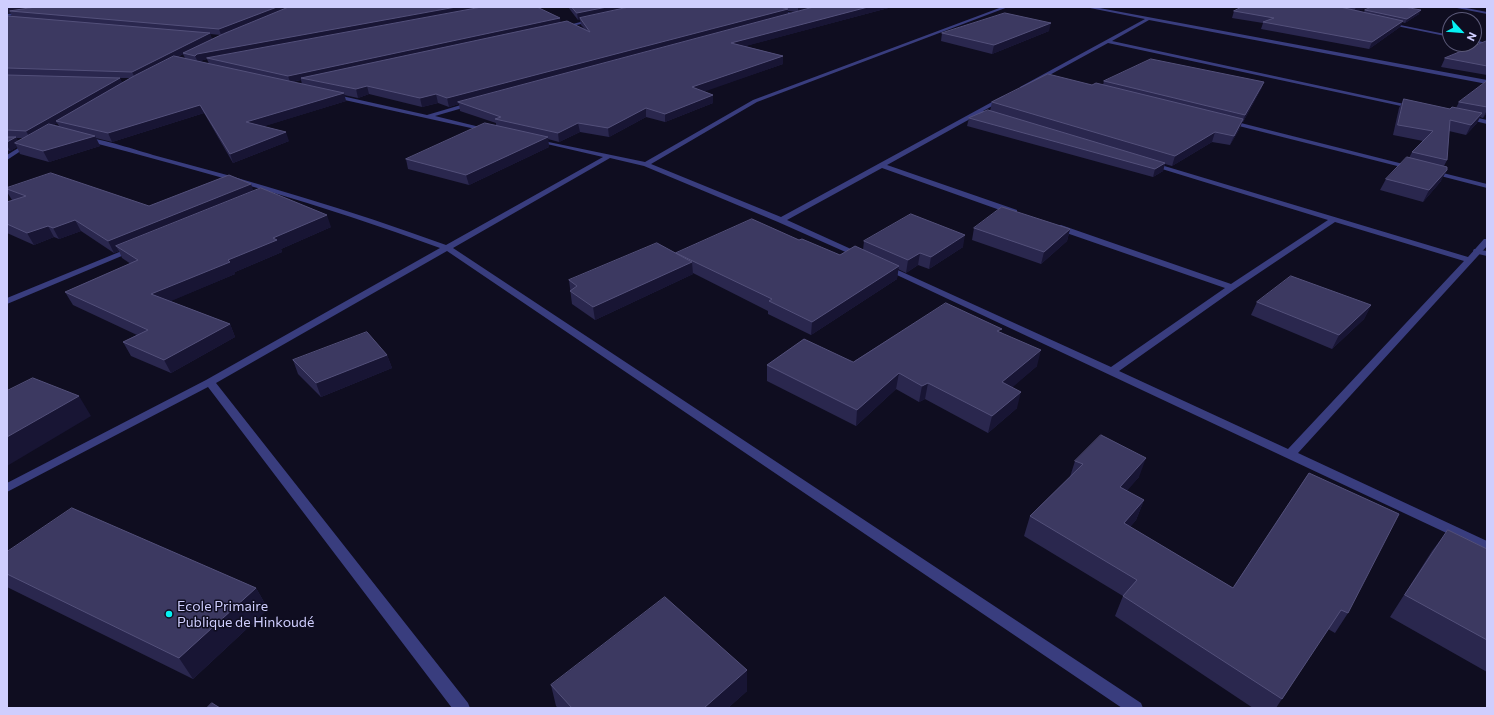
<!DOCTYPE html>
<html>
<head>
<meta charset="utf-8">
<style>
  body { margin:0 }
  #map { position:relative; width:1494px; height:715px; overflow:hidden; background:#0f0d20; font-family:Commissioner,sans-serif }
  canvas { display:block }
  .frame { position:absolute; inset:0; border:8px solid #cfcefe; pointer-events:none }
  .north { position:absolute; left:1442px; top:12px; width:40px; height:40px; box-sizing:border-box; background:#0f0d20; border:1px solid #5c5a79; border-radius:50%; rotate:116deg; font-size:11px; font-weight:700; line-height:16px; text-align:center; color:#cfcefe }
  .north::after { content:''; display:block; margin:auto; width:14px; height:18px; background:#05f1f3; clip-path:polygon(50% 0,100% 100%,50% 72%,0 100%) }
</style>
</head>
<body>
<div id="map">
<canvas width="1494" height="715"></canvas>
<div class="frame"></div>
<div class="north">N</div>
</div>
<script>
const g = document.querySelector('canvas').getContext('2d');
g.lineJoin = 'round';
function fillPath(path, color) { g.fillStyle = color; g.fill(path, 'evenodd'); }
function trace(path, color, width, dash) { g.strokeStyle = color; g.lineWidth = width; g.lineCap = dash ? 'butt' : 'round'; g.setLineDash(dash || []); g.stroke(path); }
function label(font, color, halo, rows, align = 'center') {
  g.font = font + ' Commissioner,sans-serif'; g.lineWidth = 3; g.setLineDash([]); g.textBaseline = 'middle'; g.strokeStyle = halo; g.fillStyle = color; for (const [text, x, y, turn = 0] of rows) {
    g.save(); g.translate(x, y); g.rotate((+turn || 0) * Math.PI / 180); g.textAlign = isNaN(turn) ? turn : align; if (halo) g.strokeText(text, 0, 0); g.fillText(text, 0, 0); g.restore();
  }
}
fillPath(new Path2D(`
  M1474,249L1487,251V256L1474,253L1473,251Z`), '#393d7e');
fillPath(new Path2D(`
  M752,7H761L802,15L800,16Z
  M1002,7H1008L757,102L651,164L781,217L1003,96L1006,98L1005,99L983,111L996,115V117L979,114L887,165L1017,210V214H1011L882,168L787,220L862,254L863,256L862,258H859L778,222L644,166L610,158L453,248L1141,703L1143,708H1122L447,251L216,383L468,703L470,708H452L208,387L7,492V483L206,380L440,248C323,205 203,171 83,140V138C94,136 139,151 153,155C252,181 350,210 446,245L603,157L534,141V139L645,162L753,100Z
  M1085,7H1094L1487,80V84L1149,20L1112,41L1418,107L1415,109L1108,43L1024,89H1020V87L1145,19Z
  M1452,7H1461L1487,12V14Z
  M26,12L24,14L7,16V14Z
  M593,19L595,21L562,28L560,27Z
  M1385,22L1450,35V37L1387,24Z
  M1474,40L1487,43V45L1474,42Z
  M333,94L427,115L471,102L473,103V105L435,116L492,130L489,132L331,97L330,96Z
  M1465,115L1487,120V124L1463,118L1462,117Z
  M1229,120L1415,167L1416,168L1413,170L1227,123V121Z
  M1151,162L1468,257L1484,239H1487V246L1298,453L1487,541V552L882,268L883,266H889L1111,367L1225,288L1055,229V225H1061L1231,284L1328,220L1149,165V163ZM1335,222L1464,261L1288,449L1119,371L1235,289Z
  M1431,170L1487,184V188L1429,173L1428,172Z
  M129,248H132L136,250L7,304V298Z`), '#393d7e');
fillPath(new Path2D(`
  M28,142L33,143L7,160V155Z`), '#393d7e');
fillPath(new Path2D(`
  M7,7L561,22L584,28L581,25L580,20H578L568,7H892L745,46L783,56V64L704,91L713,95V103L665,122L646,117L609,137L580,132L559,142L548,139L549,147L469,185L408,169L406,159L496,126V123L460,111L459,104L449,107L438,103L422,107L369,94L358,98L344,95L346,101L264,126L289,141L233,163L204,113L112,142L96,138L100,146L49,162L20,154L17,147L10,151L7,150V16H12L10,12L9,13ZM788,11H789L795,12L788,14ZM210,34L221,35L212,39ZM183,54L185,58L178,57ZM207,59L209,64L199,61H200ZM105,78H130L122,83L120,78ZM301,80L302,84L293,82ZM57,123L59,126L54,125ZM16,138H23L18,141Z
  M1242,7H1371L1357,11L1364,12L1365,10L1419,14L1405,23L1402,22L1400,27L1369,49L1261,29L1263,23L1232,18L1234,11Z
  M1049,31L992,54L941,41L942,33Z
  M1487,41V75L1441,67L1445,58Z
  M1104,81L1264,82L1261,89L1243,122H1242L1240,128L1230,145L1212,142L1172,166L1165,164L1163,171L1153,177L967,126L969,118L990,111L992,102L1092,85H1103Z
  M1487,81V113L1483,118L1480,117L1477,123L1466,135L1449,131L1447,160L1444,166L1441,181L1423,202L1380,190L1386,179L1409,158L1412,152L1423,141L1393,135L1399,108L1404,99L1450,109L1456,108L1459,102Z
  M7,188L149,206L253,191L331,227L281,249L282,252L235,272V274L170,301L230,324L235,337L171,373L131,356L123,342L137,335L73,305L65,292L131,264L122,258L119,251L114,253L81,231L59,239L54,237L34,245L7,233V202L13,200H12L7,192Z
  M974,228L1070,229L1067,241L1041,264L972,240Z
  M864,241L963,247L929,269L918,265L906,273L898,269L897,279L811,335L768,314V311L693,273V274L595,320L572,304L569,280L676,253L840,255L863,250Z
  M1257,302L1371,305L1364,319L1332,349L1251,315Z
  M1001,332L1037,366L1012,387L1017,408L988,433L925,399L919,402L896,389L856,426L767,381V365L853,362Z
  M387,355L392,368L321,397L298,374L293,360Z
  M1075,461L1139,477L1126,491L1144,500L1136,520L1130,527L1233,588L1309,473L1348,613L1335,633L1328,629L1276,708H1253L1115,616L1123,596L1024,536L1030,516L1070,477Z
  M1448,530L1487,549V672L1390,617L1432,551Z
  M7,552L256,588L268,609L193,679L7,587Z
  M551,685L747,691L728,708H558L556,706Z`), '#2a274e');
fillPath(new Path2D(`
  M7,7H45L10,11V12L7,14Z
  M277,7H293L221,35L219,29Z
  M456,7H488L207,58V59L200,61L198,62L195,56L197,54Z
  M607,7H639L580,18V20H578L577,13Z
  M798,7H819L798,12Z
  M868,7H892L731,50V43Z
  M1356,7H1371L1354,12Z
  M788,9V15L458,102L459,104L449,107L447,98Z
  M1421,10L1419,14L1405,23L1407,19Z
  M560,18L561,24L301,78V80L290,82L288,76Z
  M1403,21L1400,27L1369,49L1372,42Z
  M1051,23L1049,31L992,54L994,45Z
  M210,33L212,40L183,53V54L135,78L132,72Z
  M783,56V64L692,96V87Z
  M120,78L123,85L56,121L57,123L30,138L26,131Z
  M1264,82L1261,89L1243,122L1245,115Z
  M367,86L369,94L358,98L356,89Z
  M344,93L346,101L249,131L246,122Z
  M436,94L438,103L422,107L420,98Z
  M713,95V103L665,122V114Z
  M200,105L204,113L112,142L108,133Z
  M646,108V117L609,137L608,128Z
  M1487,110V113L1483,118Z
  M1482,113L1477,123L1466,135L1471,125Z
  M1243,119L1240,128L1230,145L1234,136Z
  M578,123L580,132L559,142L558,133Z
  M286,132L289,141L233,163L230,154Z
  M1215,132L1212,142L1172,166L1175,156Z
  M95,136L100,146L49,162L43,151Z
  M16,137L20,145L15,143L17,147L10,151L7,145V142Z
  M548,137L549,147L469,185L466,175Z
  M1165,163L1163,171L1153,177L1155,169Z
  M1447,170L1441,181L1423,202L1429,190Z
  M251,184L255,195L116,246L119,251L114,253L108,241Z
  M327,215L331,227L281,249L282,252L235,272V274L157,307L151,294L228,260L273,238Z
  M75,220L81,231L59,239L53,228Z
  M48,226L54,237L34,245L27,233Z
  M1070,229L1067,241L1041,264L1044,252Z
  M965,235L963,247L929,269L931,257Z
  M920,253L918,265L906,273L908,260Z
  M692,262L693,274L595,320L593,307Z
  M899,266L897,279L811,335L812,322Z
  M1371,305L1364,319L1332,349L1339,335Z
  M230,324L235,337L171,373L164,360Z
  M1041,350L1037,366L999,399L1002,382Z
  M387,355L392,368L321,397L316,383Z
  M899,373L896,389L856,426L857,410Z
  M928,383L925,399L919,402L922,386Z
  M1021,392L1017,408L988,433L992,416Z
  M79,396L91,416L7,466V437Z
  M1146,458L1139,477L1113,507L1120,487Z
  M1144,500L1136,520L1117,543L1124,523Z
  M256,588L268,609L193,679L179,658Z
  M747,670V691L728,708H704Z`), '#181534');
const building = new Path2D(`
  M36,7H277L219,29L10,11Z
  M289,7H456L197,54L195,56L183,53L223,34Z
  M482,7H537L560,18L288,76L207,58Z
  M572,7H607L577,13Z
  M629,7H780L788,9L447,98L436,94L420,98L367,86L356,89L301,78L567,21L590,32L580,18Z
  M814,7H868L731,43L783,56L692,87L713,95L665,114L646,108L608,128L578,123L558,133L495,119L501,117L458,102Z
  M1242,7H1340L1403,21L1372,42L1263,22L1274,18L1234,11Z
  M1372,7H1404L1421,10L1407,19L1365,10Z
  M1005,13L1051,23L994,45L942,33Z
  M7,16L210,33L132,72L7,68Z
  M1487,41V66L1445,58Z
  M174,56L344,93L246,122L286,132L230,154L200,105L108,133L56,121L134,76Z
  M1151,59L1264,82L1245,115L1104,81Z
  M1048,74L1092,85L1096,83L1243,119L1234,136L1215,132L1175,156L992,102Z
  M7,75L120,78L26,131L7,130Z
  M1487,81V107L1459,102Z
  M1404,99L1450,109L1452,107L1482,113L1471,125L1450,120L1447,160L1412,152L1433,131L1398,125Z
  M988,110L1165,163L1155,169L969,118Z
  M485,123L548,137L466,175L406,159Z
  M49,124L95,136L43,151L15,143Z
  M7,137H16L7,142Z
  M1407,157L1447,167V170L1429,190L1386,179Z
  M51,173L149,206L229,175L251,184L108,241L75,220L53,228L48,226L27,233L7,224V202L26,196L7,189V188Z
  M261,188L327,215L273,238L277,240L228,260L230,262L151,294L230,324L164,360L123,342L148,330L65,292L138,260L116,246Z
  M1002,207L1070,229L1044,252L974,228Z
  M911,214L965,235L931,257L920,253L908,260L864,241Z
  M752,219L799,240L802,239L840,255L855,246L899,266L812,322L769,301L772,299L676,253Z
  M657,243L692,262L593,307L570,291L577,286L569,280Z
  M1291,276L1371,305L1339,335L1257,302Z
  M946,303L1002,329L997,331L1041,350L1002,382L1021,392L992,416L928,383L922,386L899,373L857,410L767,365L804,339L853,362Z
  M367,332L387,355L316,383L293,360Z
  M33,378L79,396L7,437V391Z
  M1101,435L1146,458L1120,487L1144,500L1124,523L1233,588L1309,473L1399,514L1348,613L1341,610L1282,699L1123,596L1137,580L1030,516L1083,464L1075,461Z
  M72,508L256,588L179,658L7,574V552Z
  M1448,530L1487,549V640L1405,595Z
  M665,597L747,670L704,708H572L551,685Z
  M212,703L220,708H207Z`);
fillPath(building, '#3c3961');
trace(building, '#53507a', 1);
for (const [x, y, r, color] of [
  [169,614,4,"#05f1f3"]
]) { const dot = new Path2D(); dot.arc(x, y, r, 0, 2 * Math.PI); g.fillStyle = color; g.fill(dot); trace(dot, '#0f0d20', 1.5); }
label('14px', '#cfcefe', '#0f0d20', [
  ["Ecole Primaire",177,606],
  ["Publique de Hinkoudé",177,622]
], 'left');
</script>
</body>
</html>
